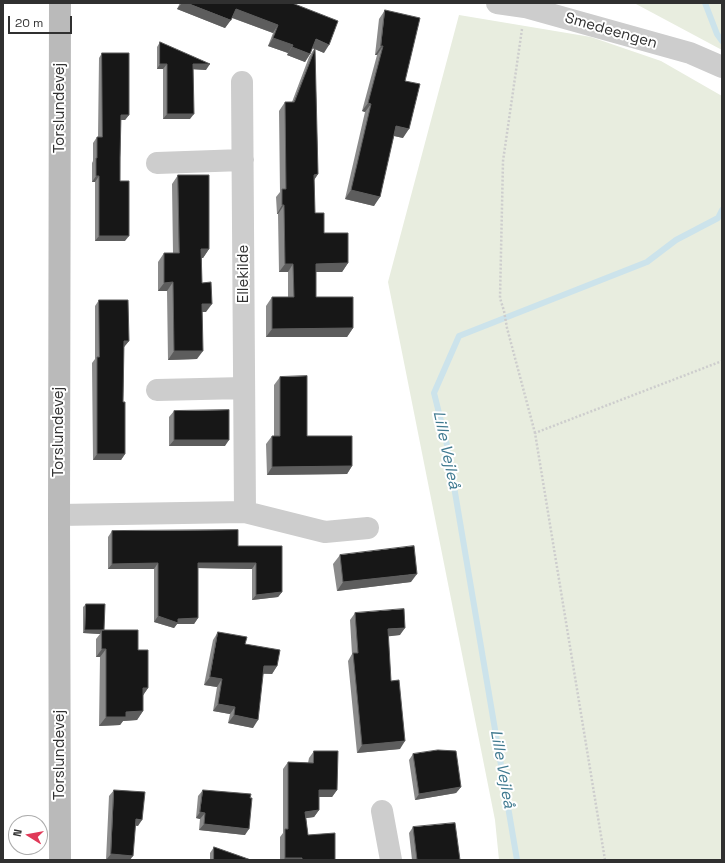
<!DOCTYPE html>
<html>
<head>
<meta charset="utf-8">
<style>
  body { margin:0 }
  #map { position:relative; width:725px; height:863px; overflow:hidden; background:#fff; font-family:"Space Grotesk",sans-serif }
  canvas { display:block }
  .frame { position:absolute; inset:0; border:4px solid #303030; pointer-events:none }
  .north { position:absolute; left:8px; top:815px; width:40px; height:40px; box-sizing:border-box; background:#fff; border:1px solid #acacac; border-radius:50%; rotate:281deg; font-size:11px; font-weight:700; line-height:16px; text-align:center; color:#303030 }
  .north::after { content:''; display:block; margin:auto; width:14px; height:18px; background:#e03958; clip-path:polygon(50% 0,100% 100%,50% 72%,0 100%) }
  .scale { position:absolute; left:8px; top:16px; width:64px; height:18px; box-sizing:border-box; border:2px solid #303030; border-top:0; padding-left:5px; font-size:12px; line-height:14px; white-space:nowrap; color:#303030; -webkit-text-stroke:3px #fff; paint-order:stroke }
</style>
</head>
<body>
<div id="map">
<canvas width="725" height="863"></canvas>
<div class="frame"></div>
<div class="north">N</div>
<div class="scale">20 m</div>
</div>
<script>
const g = document.querySelector('canvas').getContext('2d');
g.lineJoin = 'round';
function fillPath(path, color) { g.fillStyle = color; g.fill(path, 'evenodd'); }
function trace(path, color, width, dash) { g.strokeStyle = color; g.lineWidth = width; g.lineCap = dash ? 'butt' : 'round'; g.setLineDash(dash || []); g.stroke(path); }
function label(font, color, halo, rows, align = 'center') {
  g.font = font + ' "Space Grotesk",sans-serif'; g.lineWidth = 4; g.setLineDash([]); g.textBaseline = 'middle'; g.strokeStyle = halo; g.fillStyle = color; for (const [text, x, y, turn = 0] of rows) {
    g.save(); g.translate(x, y); g.rotate((+turn || 0) * Math.PI / 180); g.textAlign = isNaN(turn) ? turn : align; if (halo) g.strokeText(text, 0, 0); g.fillText(text, 0, 0); g.restore();
  }
}
fillPath(new Path2D(`
  M630,3H722V50L636,4Z
  M459,15L591,37L661,61L722,96V860H499L495,820L388,282Z`), '#e8eddf');
trace(new Path2D(`
  M705,3L717,34L722,41
  M517,860L447,445L434,393L459,336L647,262L676,240L718,218L722,210`), '#cce3eb', 6);
trace(new Path2D(`
  M522,29L503,161L500,298L504,311L507,328L535,433
  M605,860L535,433L722,361`), '#cdcdcd', 2.5, [2, 2]);
trace(new Path2D(`
  M497,3L525,7L690,53L722,67
  M242,82L245,512
  M157,163L243,160
  M157,390L244,388
  M59,515L245,512L325,532L368,528
  M382,811L391,860`), '#cdcdcd', 22);
trace(new Path2D(`
  M60,3L59,515L60,860`), '#bababa', 22);
fillPath(new Path2D(`
  M180,3H292L324,53L315,49L318,174L314,180L315,213L324,233L348,263L342,272H316V297L353,328L347,337H266V306L272,297H288V272H279L278,214H277L276,197L280,192L279,111L285,102H292L309,57L314,49L312,48L310,54L305,62L287,55L288,53L268,46L273,33L232,18L225,28L177,9Z
  M385,10L405,81L403,138L394,136L374,206L345,199L365,112L362,111L377,55H375L379,19Z
  M160,42L206,70L193,69L190,119H163V69H157V47Z
  M102,53L129,115L125,120H121L120,181L125,241H95V182H92V163L93,161V143L97,137H98L99,58Z
  M178,175L209,249L203,258H202V283L206,312H202L197,359L168,360L167,291H158V262L164,253H173L172,184Z
  M99,300L129,341L124,347L123,402L125,454L121,460H93L92,363L95,359V306Z
  M280,377L307,436L352,466L347,474L267,475L266,444L272,436H274V385Z
  M174,411L225,446H169V417Z
  M112,531L238,546H282V592L278,597L252,600V569L198,568V618L194,624H177L174,628L154,622V569H108V537Z
  M340,555L411,582L337,591L333,564Z
  M86,604L104,630L138,650L148,688L143,695V711L137,720L123,721L120,725L99,726L100,657H96V639L100,634L83,633V607Z
  M355,613L400,635L388,636L391,681L400,749L357,753L348,661L352,654L350,620Z
  M218,632L245,644L277,666L272,674H263L253,728L228,723L230,714L213,711L217,687L204,685L213,640Z
  M314,751L337,790L332,797H319V810L314,817L306,818L308,835L335,860H280V837L283,833V769L288,762L308,763L309,758Z
  M413,754L461,787L456,793L415,800L409,760Z
  M114,790L138,826L135,825L130,860H106L109,796Z
  M203,790L250,798L245,835L199,830L200,819L196,818L198,796Z
  M413,827L460,860H412L409,833Z
  M214,847L251,860H210V853Z`), '#8b8b8b');
fillPath(new Path2D(`
  M182,3H187L231,20L225,28L177,9Z
  M236,9L278,25L273,33L230,17Z
  M273,38L293,45L288,53L268,46Z
  M316,39L329,45L324,53L310,47Z
  M381,46H383L377,55H375Z
  M292,47L310,54L305,62L287,55Z
  M160,64H167L163,69H157Z
  M193,64H210L206,70L189,69Z
  M368,103L371,104L365,112L362,111Z
  M167,114H194L190,119H163Z
  M121,115H129L125,120H117Z
  M396,126L409,129L403,138L390,135Z
  M318,174L312,183L314,175Z
  M96,176H99L95,182H92Z
  M351,190L380,197L374,206L345,199Z
  M282,205H284L278,214H277Z
  M99,236H129L125,241H95Z
  M201,249H209L203,258H195Z
  M348,263L342,272H310L316,264Z
  M285,264H293L288,272H279Z
  M173,282L167,291H158L164,283Z
  M202,304H212L206,312H196Z
  M353,328L347,337H266L272,329Z
  M124,341H129L124,347Z
  M174,351H203L197,359L168,360Z
  M174,440H229L225,446H169Z
  M97,454H125L121,460H93Z
  M352,466L347,474L267,475L272,467Z
  M158,563L154,569H108L112,564Z
  M198,563H256L252,569L194,568Z
  M417,574L411,582L337,591L343,582Z
  M282,592L278,597L252,600L256,595Z
  M158,616L178,619L198,618L194,624H177L174,628L154,622Z
  M405,628L400,635L383,637L388,629Z
  M85,630H102L100,634L83,633Z
  M102,649H106L100,657H96Z
  M264,666H277L272,674L258,673Z
  M210,677L222,679L217,687L204,685Z
  M143,688H148L142,697Z
  M218,704L235,707L230,714L213,711Z
  M143,711L137,720L123,721L120,725L99,726L106,717L126,712Z
  M234,715L258,720L253,728L228,723Z
  M405,741L400,749L357,753L362,745Z
  M461,787L456,793L415,800L419,794Z
  M319,790H337L332,797H314Z
  M319,810L314,817L300,819L305,812Z
  M200,812L205,813L200,819L196,818Z
  M136,819L142,820L138,826L131,825Z
  M204,824L249,829L245,835L199,830Z
  M111,854L133,856L130,860H106Z
  M285,858H302L300,860H283Z`), '#5d5d5d');
const building = new Path2D(`
  M187,3H292L338,21L329,45L316,39L310,54L292,47L293,45L273,38L278,25L236,9L231,20Z
  M385,10L420,18L405,81L420,84L409,129L396,126L380,197L351,190L371,104L368,103L383,46H381Z
  M160,42L210,64H193L194,114H167V64H160Z
  M315,49L318,174L314,175L315,213H324V233H348V263L316,264V297H353V328L272,329V297H294L293,264H285L284,205H282V189H286L285,102H294Z
  M102,53H129V115H121L120,158V181H129V236H99V176H96V158H97V137H102Z
  M178,175H209V249H201L202,283L211,282L212,304H202L203,351H174L173,282L164,283V253H179Z
  M99,300H128L129,341H124L123,402H125V454H97V357H99Z
  M307,376V436H352V466L272,467V436H280V377Z
  M229,410V440H174V411Z
  M238,530V546H282V592L256,595V563H198V618L178,619V623L158,616V563L112,564V531Z
  M414,546L417,574L343,582L340,555Z
  M86,604H105L104,630H85Z
  M404,609L405,628L388,629L391,681L399,680L405,741L362,745L353,653H358L355,613Z
  M102,630H138V650H148V688H143V711L126,712V717H106V649H102Z
  M218,632L247,637L245,644L280,650L277,666H264L258,720L234,715L235,707L218,704L222,679L210,677Z
  M438,750L456,751L461,787L419,794L413,754Z
  M314,751H338L337,790H319V810L305,812L308,835L335,833V860H302V858H285V829H288V762L313,763Z
  M114,790L145,792L142,820L136,819L133,856L111,854Z
  M203,790L251,794L250,798H252L249,829L204,824L205,813L200,812Z
  M455,823L460,860H417L413,827Z
  M214,847L251,860H214Z`);
fillPath(building, '#171717');
trace(building, '#5d5d5d', 1);
label('15px', '#303030', '#fff', [
  ["Smedeengen",611,31,16],
  ["Torslundevej",60,108,-90],
  ["Ellekilde",244,274,-90],
  ["Torslundevej",59,432,-90],
  ["Torslundevej",60,755,-90]
]);
label('italic 16px', '#407a90', '#fff', [
  ["Lille Vejleå",446,450,78],
  ["Lille Vejleå",502,769,80]
]);
</script>
</body>
</html>
